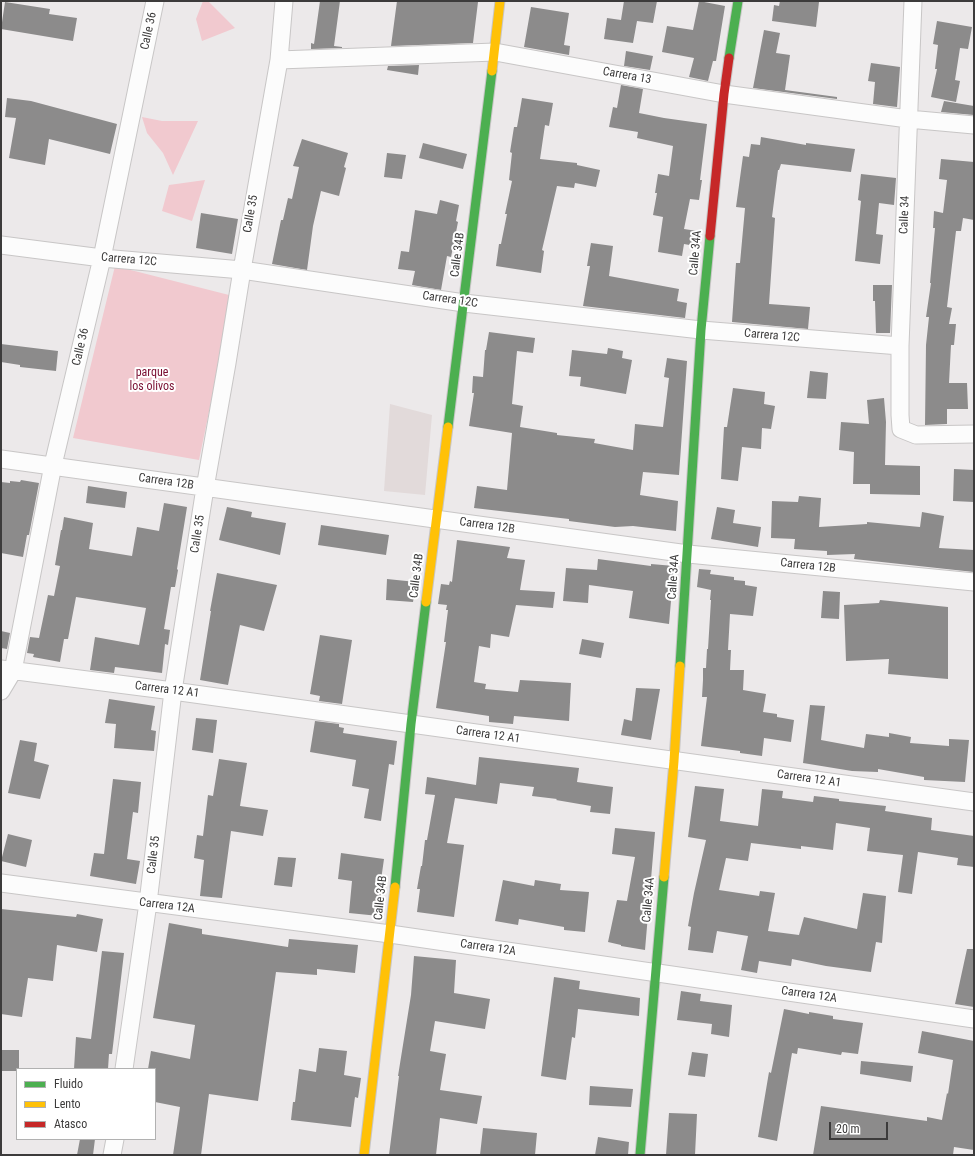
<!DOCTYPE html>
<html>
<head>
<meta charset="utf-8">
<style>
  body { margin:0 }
  #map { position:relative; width:975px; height:1156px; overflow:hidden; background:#ece9ea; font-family:"Roboto Condensed",sans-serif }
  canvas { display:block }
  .frame { position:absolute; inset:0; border:2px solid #3c3b3b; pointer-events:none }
  .legend { position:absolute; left:16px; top:1068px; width:140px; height:72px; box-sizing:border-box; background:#fff; border:1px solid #b1b1b1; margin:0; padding:5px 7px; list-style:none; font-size:12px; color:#3c3b3b }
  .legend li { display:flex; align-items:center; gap:8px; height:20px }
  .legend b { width:20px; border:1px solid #b1b1b1 }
  .scale { position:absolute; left:829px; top:1122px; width:59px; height:18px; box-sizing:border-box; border:2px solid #3c3b3b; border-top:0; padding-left:5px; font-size:12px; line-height:14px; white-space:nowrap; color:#3c3b3b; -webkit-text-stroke:3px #fff; paint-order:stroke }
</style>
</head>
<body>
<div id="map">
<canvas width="975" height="1156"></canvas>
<div class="frame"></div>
<ul class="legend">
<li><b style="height:5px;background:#4caf50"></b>Fluido</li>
<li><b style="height:5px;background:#ffc107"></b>Lento</li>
<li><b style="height:5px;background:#c62828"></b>Atasco</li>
</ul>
<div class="scale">20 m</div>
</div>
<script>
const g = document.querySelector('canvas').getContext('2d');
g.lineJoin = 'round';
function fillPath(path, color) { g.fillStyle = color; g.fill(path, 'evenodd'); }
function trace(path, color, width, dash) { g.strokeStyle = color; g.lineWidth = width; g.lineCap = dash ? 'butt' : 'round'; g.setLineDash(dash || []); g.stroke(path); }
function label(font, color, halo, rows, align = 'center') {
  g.font = font + ' "Roboto Condensed",sans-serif'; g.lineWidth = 4; g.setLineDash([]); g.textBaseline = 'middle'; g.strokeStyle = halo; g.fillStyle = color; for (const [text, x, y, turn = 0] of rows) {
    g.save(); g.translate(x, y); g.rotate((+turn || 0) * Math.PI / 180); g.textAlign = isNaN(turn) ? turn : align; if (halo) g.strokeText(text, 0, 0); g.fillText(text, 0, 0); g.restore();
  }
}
fillPath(new Path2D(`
  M390,404L432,415L425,495L384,491Z`), '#e2dada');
fillPath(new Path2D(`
  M203,1H208L235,28L202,41L196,19Z
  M142,117L162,121H198L173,175L163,153L147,133Z
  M205,180L192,221L162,211L169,185Z
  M115,266L233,296L199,460L73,438Z`), '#f1c9cf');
fillPath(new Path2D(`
  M320,1H340L334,46L342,47V48L311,49V43L314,44Z
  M397,1H466L478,2L473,43L391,46Z
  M624,1H657L653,23L637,21L633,43L604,39L607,18L621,20Z
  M699,1L725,6L716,61H713L708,81L689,77L694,58L662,52L667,26L693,30Z
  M780,1L819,2L816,27L772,21L774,5L779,6Z
  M5,2L50,9L49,14L77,18L73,41L1,29Z
  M531,7L569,13L564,45L570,46L569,55L524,47Z
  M937,21L972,27L968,49L960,48L955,80L960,81L956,102L931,97L937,69H935L938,45L933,44Z
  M764,30L780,33L776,53L790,55L785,90L837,97V99L753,88Z
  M626,51L653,56L650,70L624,66Z
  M871,63L900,67L897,107L873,104L875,82L868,81Z
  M419,65L418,75L387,70L388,66Z
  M621,85L643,89L639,113L664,118L707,124L700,180H702L699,200L690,199L684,229L697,231L695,246L684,244L682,256L658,252L663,217L653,215L657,193H655L658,174L669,176L673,146L637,138L638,132L609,127L613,107L617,108Z
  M7,98L31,101L117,124L110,154L49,139L45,165L9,158L16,118L5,117Z
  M522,98L553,103L549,126L545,125L540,159L577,163V165L600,170L596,187L575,183L574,188L557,186L542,250L544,251L541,273L496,266L499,244H501L507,214H505L512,181L509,180L512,153L510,152L514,127H517Z
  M944,101L974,106V115L941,112Z
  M761,137L806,145V143L855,149L851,172L781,164L779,170H778L772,217L775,218L769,304L810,307L808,329L732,322L736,263H740L745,208L736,207L743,156L749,157L751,144L760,145Z
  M302,139L348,153L344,167L346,168L339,196L321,191L313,226L307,270L272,264L281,220H283L288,198L292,199L299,167L293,166Z
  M423,143L467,154L463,169L419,158Z
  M387,153L406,155L402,179L384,177Z
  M941,159L974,162V220L963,218L961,231H956L947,307L952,308L949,324H956L954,345H951L949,383H967L968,409H947V424L925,425L926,345L929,317H926L931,283H930L935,228H933L934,211L943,213L947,180L939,179Z
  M861,174L896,178L894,205L879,203L876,234L883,235L880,264L855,261L861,201L858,200Z
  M440,200L459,205L456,221L458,222L451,257L447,256L441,290L412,285L415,271L398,269L401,251L409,252L415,210L437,214Z
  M201,213L238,219L232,254L196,248Z
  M591,243L613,246L609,276L679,289L677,301L687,303L685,318L583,306L590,266H587Z
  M873,285H892L890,333H876L875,301H873Z
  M489,332L535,338L533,353L517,351L512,404L523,406L520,427L557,433V435L595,439L594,443L633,450L635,424L663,427L669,378L664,377L667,358L687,361L679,475L643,472L640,495L678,501L676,531L633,526L615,527L569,521V519L474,508L477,486L507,490L512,433L469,426L474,393H472L473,376L483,377L485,350H486Z
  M1,344L58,351L56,371L20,367V365L1,362Z
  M608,348L623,351L622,358L632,360L626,394L580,386L581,377L569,376L572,350L607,354Z
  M810,371L828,373L826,399L807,398Z
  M733,388L765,392L764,404L775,406L771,429L762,428L761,449L742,447L738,481L721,479L724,427H727Z
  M884,398L886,422L885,465L920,466V495L870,494V484H853L854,452L839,450L841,422L869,424L867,400Z
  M954,469L974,470V502L953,501Z
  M21,480L39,483L29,535H27L23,557L1,553V482L10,483V481L20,482Z
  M88,486L127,492L125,508L86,503Z
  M799,496L821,498L819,527L867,524V522L920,527L922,512L944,516L939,548L974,550V572L854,559L855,554L827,555V551L794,549L795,539L771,538L772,501L798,502Z
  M164,503L187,507L177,569L178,570L175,587H171L164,629L170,630L168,645L165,644L162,673L115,667L114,673L90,670L95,637L139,645L146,608L76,597L68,639H64L60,662L33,657L34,654L27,653L30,637L39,638L48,595L54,596L60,566L55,565L61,530H62L64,517L93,523L89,549L132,556L137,527L159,531Z
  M227,507L252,512L251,517L286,523L280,555L219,540Z
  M717,507L735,510L733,523L761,527L758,547L711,539Z
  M321,525L389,535L386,555L318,545Z
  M457,540L510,547L507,558L525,560L520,590L555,592L553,608L516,605L509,637L491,634L490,648L479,646L474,682L486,684L485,689L518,692L520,680L571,683L569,721L514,716L513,724L489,722V716L436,708L446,642H444L448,610H446L447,605L438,604L441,584L449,585L450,581L452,582Z
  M598,559L651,566V564L674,566L669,624L629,618L633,591L589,585L588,603L563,601L566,568L597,570Z
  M699,569L711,570L710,574L734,577V580L745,581V585L757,587L753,616L730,614L728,650H731L730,670H744L743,690L766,694L763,712L777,714V717L794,720L791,742L764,738L762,756L740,753V751L701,746L707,697H702L703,680V668H706L707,649H708L711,600H710L711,590L697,587Z
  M217,573L277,585L264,631L240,625L228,685L200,680L211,611H210Z
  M387,579L416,582L413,602L386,600Z
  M823,591L840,592L839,619L821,618Z
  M880,600L948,607V679L888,674L889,659L846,661L844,605L879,603Z
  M1,631L10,633L7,649L1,648Z
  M320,635L352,640L342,704L319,701L320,696L310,694Z
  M582,639L604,643L601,658L579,654Z
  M636,688L660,689L651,740L621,735L624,719L632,721Z
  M109,699L155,706L151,730L156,731L154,751L114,748L116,724L105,723Z
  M810,705L825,706L821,740L864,748L866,734L889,737V733L911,737L910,743L949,746V739L969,740L965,782L924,780V777L878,769V772L852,771L803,763Z
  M196,718L217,720L213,753L192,750Z
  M315,721L339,724V727L344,728L343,733L397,741L394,765L389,764L381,821L364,818L369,789L352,786L356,760L310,752Z
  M20,740L37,743L34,761L49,765L40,799L8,793Z
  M479,757L579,768L577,782L613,787L610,814L590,812L591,806L556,800L557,799L532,796L534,787L500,783L497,804L455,798L447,843L464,845L454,917L417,912L420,889H417L421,866H422L425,840H427L435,795L425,794L427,777L476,785Z
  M219,759L247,763L240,806L268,810L263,836L231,831L222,898L200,896L204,860L194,858L197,835L203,836L208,795L213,796Z
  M113,779L141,782L138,813L133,812L127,859L140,861L136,884L90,876L94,853L104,854Z
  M695,786L724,789L720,821L758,826L762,789L783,791L782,798L813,802L814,796L839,799V801L886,806L885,811L932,818L931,830L974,836V867L957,865L958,858L918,852L912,894L898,892L903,855L867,851L870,828L836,823L833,850L801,846V849L751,843L748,861L726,858L719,890L759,896L760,891L775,893L768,931L799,935L804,917L857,929L863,893L886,896L882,943L876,942L871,972L826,966L792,959L791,966L759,961L757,973L741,970L748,936L717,931L713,953L688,950L691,927L688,926L694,893L706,840L688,837Z
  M615,828L655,832L645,950L621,946V945L608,942L617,900L627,901L635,857L612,854Z
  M8,834L32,840L26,867L1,861Z
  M341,853L384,859L379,894H381L379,916L349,913L352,881L338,879Z
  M278,857L296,858L292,887L274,885Z
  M503,880L534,886L535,880L561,884L560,890L589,892L585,932L564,930V927L519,919L518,925L495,921Z
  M1,909L76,917L77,914L103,919L97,952L57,945L53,981L28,978L22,1017L1,1014Z
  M169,923L202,929V934L288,947L289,939L358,945L355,973L317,969V975L276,972L258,1101L209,1094L201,1155H173L180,1107L155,1102V1069H148L151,1051L190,1059L195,1025L153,1018Z
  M967,949H974V1007L955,1004Z
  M102,951L124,953L112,1054H109L108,1069H74L76,1037L91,1039Z
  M414,956L456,960L454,993L490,999L485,1029L435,1021L430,1051L446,1054L440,1090L482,1096L477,1124L440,1118L436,1155H389L399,1076H398L411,995Z
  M554,977L580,981L579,989L640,998L639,1016L578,1009L575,1038L572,1037L566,1080L541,1076Z
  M681,991L701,994L700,1001L732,1005L729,1037L711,1034L712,1024L677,1020Z
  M784,1009L809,1014V1012L833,1016V1019L863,1023L858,1054L842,1052L841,1055L798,1048L797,1054L792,1053L777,1141L758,1137L769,1072L771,1073Z
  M922,1031L974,1041V1150L954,1147L953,1155H813L821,1106L927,1121V1117L942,1120L947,1093L948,1094L953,1060L918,1053Z
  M319,1048L347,1051L344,1075L361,1078L358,1098L355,1097L351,1127L291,1120L293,1102H295L299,1069L316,1072Z
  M1,1050H19V1069H17V1071H1Z
  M692,1052L708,1054L705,1077L688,1075Z
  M861,1061L913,1066L911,1082L860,1074Z
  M590,1086L633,1089L631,1107L589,1105Z
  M669,1113L697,1114L695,1155H666Z
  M483,1128L537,1133L535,1155H480Z
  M598,1137L629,1142L628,1155H595Z
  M80,1139H95L93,1155H77Z`), '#8c8b8b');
const street = new Path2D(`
  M913,1L900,346V415L901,429L916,435L974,434
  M279,60L495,52L724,94L908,119L974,125
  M1,245L102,258L242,270L464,303L701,330L900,346
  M1,459L688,554L974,582
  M1,669L173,691L974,802
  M1,691L13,671L53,465L102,258L155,1
  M1,883L390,934L974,1019
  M124,1069L148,903L173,691L205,488L227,363L242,270L279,60L284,1
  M112,1155L115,1139`);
const fast = new Path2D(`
  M729,58L738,1
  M448,427L492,71
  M680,666L701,330L710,236
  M395,887L411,724L426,602
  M640,1155L664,877`);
const slow = new Path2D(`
  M492,71L500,1
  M426,602L448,427
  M664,877L674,761L680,666
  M364,1155L395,887`);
const jam = new Path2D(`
  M710,236L724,94L729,58`);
trace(street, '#c8c6c6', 19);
trace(fast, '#c8c6c6', 11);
trace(slow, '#c8c6c6', 11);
trace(jam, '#c8c6c6', 11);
trace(street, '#fcfcfc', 17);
trace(fast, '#4caf50', 9);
trace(slow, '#ffc107', 9);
trace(jam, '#c62828', 9);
label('12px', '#3c3b3b', '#fff', [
  ["Calle 36",149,31,-78],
  ["Carrera 13",627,76,10],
  ["Calle 35",251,214,-80],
  ["Calle 34",905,215,-88],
  ["Calle 34A",696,253,-85],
  ["Calle 34B",458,255,-83],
  ["Carrera 12C",129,260,5],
  ["Carrera 12C",450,300,8],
  ["Carrera 12C",772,336,5],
  ["Calle 36",81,347,-77],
  ["Carrera 12B",166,482,8],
  ["Carrera 12B",487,526,8],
  ["Calle 35",198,534,-81],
  ["Carrera 12B",808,566,6],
  ["Calle 34B",417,576,-83],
  ["Calle 34A",674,577,-86],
  ["Carrera 12 A1",167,690,7],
  ["Carrera 12 A1",488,735,8],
  ["Carrera 12 A1",809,779,8],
  ["Calle 35",154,855,-83],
  ["Calle 34B",381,898,-84],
  ["Calle 34A",649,900,-85],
  ["Carrera 12A",167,906,7],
  ["Carrera 12A",488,948,8],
  ["Carrera 12A",809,995,8]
]);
label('12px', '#790d30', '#fff', [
  ["parque",152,373],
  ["los olivos",152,387]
]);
</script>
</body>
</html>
